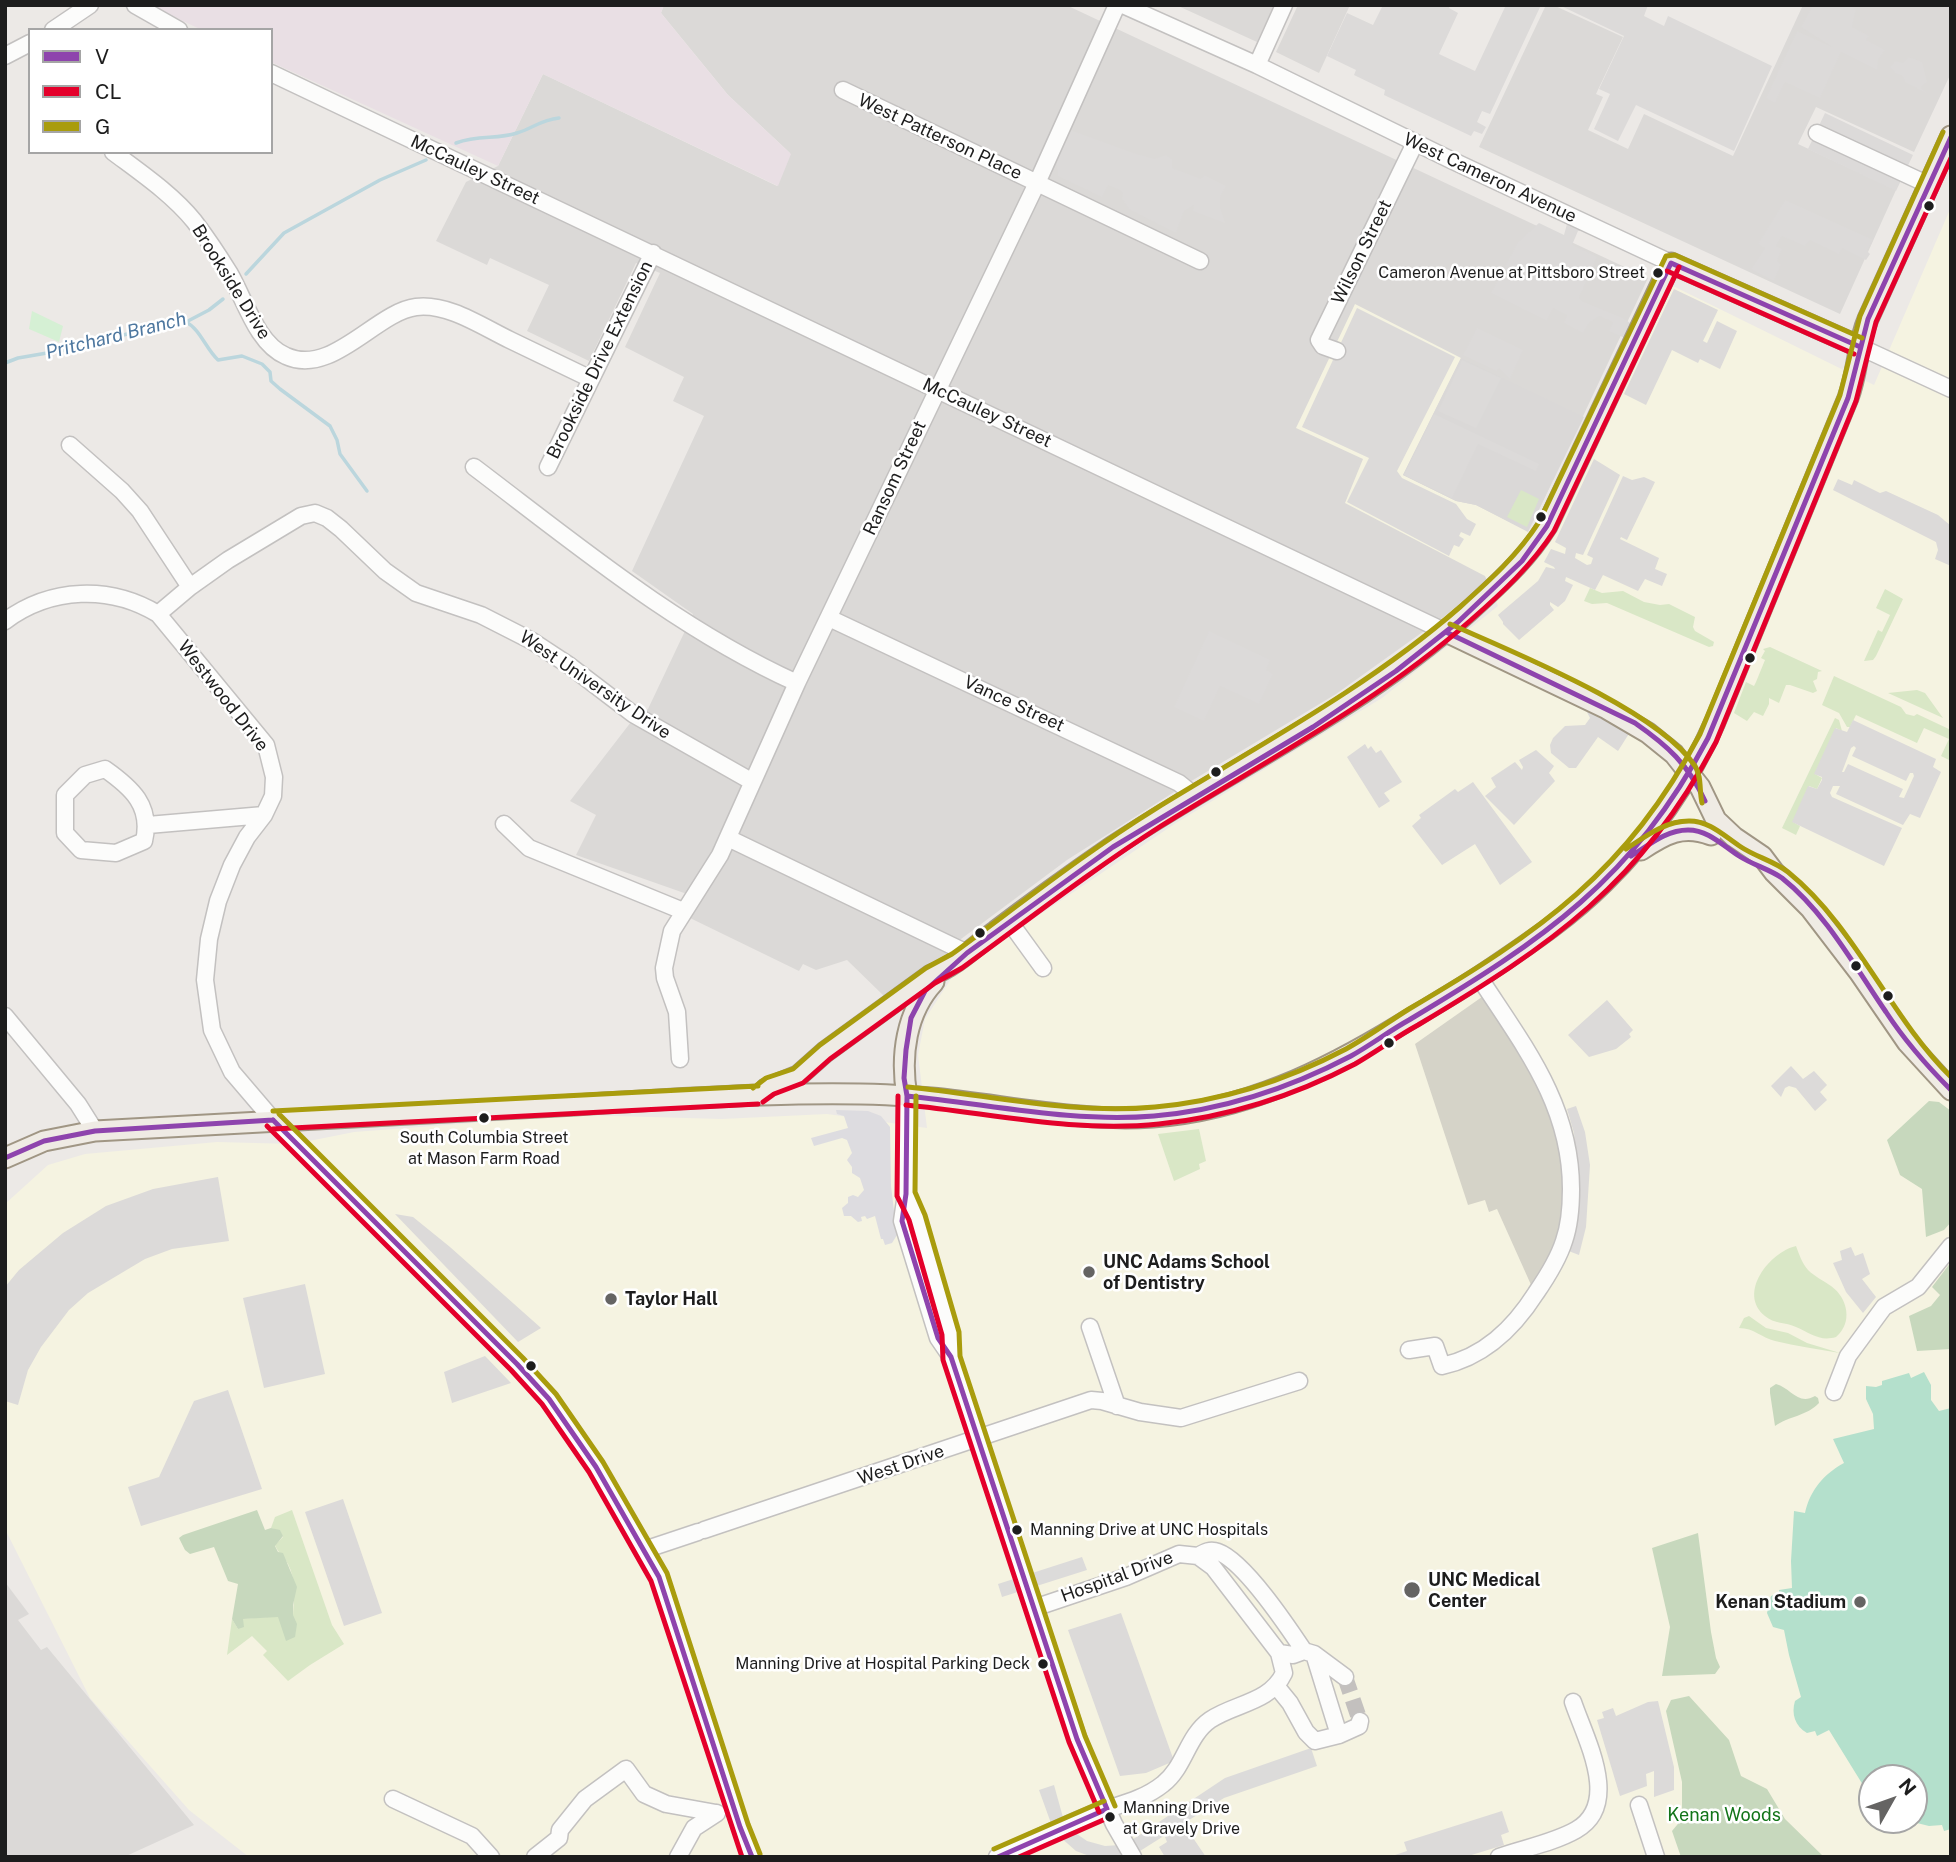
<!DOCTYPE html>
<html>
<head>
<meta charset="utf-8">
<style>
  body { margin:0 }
  #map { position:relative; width:1956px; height:1862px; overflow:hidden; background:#ece9e6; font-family:"Public Sans",sans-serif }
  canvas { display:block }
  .frame { position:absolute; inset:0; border:7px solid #1d1d1d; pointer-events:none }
  .legend { position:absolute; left:28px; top:28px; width:245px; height:126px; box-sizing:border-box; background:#fff; border:2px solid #a5a5a5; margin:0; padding:9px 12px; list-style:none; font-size:21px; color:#1d1d1d }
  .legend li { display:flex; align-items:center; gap:14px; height:35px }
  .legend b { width:35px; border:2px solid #a5a5a5 }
  .north { position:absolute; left:1858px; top:1764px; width:70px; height:70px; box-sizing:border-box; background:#fff; border:2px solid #a5a5a5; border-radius:50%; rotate:50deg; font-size:19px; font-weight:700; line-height:28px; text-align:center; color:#1d1d1d }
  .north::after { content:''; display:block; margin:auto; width:24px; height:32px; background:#656463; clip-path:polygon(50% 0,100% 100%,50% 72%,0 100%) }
</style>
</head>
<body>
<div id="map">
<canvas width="1956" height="1862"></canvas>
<div class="frame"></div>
<ul class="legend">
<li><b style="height:9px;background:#8e44ad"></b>V</li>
<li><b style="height:9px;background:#e4002b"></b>CL</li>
<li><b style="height:9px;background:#a99c0d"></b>G</li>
</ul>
<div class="north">N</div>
</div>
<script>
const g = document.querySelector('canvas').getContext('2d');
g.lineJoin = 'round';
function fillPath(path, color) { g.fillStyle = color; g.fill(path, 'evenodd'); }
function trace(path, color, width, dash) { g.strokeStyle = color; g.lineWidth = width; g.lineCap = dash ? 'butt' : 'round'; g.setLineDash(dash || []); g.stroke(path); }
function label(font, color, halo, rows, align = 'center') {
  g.font = font + ' "Public Sans",sans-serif'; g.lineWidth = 5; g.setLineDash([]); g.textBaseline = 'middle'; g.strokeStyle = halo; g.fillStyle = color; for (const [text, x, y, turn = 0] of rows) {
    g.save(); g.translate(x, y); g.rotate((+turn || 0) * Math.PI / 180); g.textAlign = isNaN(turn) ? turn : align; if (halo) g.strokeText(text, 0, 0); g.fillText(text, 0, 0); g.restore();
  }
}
fillPath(new Path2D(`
  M664,5H1066L1648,278L1535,518L1497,570L1476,590L1445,616L1336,694L1193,780L1067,860L961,939L944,956L885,997L847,960L816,970L803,964L799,971L690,918L687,894L576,855L596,815L570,801L631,722L648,709L693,614L632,571L704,416L673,401L684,377L625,347L660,273L636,263L589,361L527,331L549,285L490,258L487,265L436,241L466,182L498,166L543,74L777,186L790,153L728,95L661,13Z
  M1176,5H1274L1257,42Z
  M1298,5H1350L1319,73L1276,52Z
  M1546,5H1553L1623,37L1596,94L1603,97L1588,130L1628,149L1644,114L1733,156L1803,5H1951V73L1914,152L1816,107L1798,144L1896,190L1840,314L1479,147Z
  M5,1582L29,1614L18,1620L41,1650L47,1647L194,1825L124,1857H5Z`), '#dbd9d7');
fillPath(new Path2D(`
  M149,5H664L661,13L728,95L791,154L778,186L543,74L498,166L271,62V30H202Z`), '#e9dfe4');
fillPath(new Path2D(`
  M1951,207V1857H249L189,1810L90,1698L5,1529V1204L48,1165L85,1154L217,1142L294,1144L354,1132L578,1115L722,1119L827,1114L927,1128L918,1055L925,1019L956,971L1176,823L1382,698L1498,606L1485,576L1345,503L1363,459L1296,428L1355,304L1461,358L1403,475L1456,501L1476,505L1548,541L1671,285L1874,385ZM1872,1778H1914V1820H1872Z`), '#f5f3e1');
fillPath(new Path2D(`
  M1461,358L1584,417L1528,532L1476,505L1456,501L1403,475Z`), '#dad8d7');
fillPath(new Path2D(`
  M1489,992L1557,1108L1568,1227L1532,1287L1497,1209L1489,1212L1485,1200L1468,1205L1415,1044Z`), '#d5d3c8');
fillPath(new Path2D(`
  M1521,490L1539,499L1527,527L1507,517Z
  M1590,588L1602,593L1623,591L1644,602L1660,605L1669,604L1695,617L1693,627L1695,631L1714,642L1713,646L1709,647L1607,603L1592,604L1584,601Z
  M1885,589L1903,599L1876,656L1873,660L1864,661L1878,630L1882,632L1890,615L1876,608Z
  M1770,647L1822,671L1818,672L1817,679L1813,681L1817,691L1813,693L1790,685H1786L1779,703L1769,698V704L1763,716L1754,712L1747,721L1734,713L1746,682L1754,686L1756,682L1765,660L1761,658L1765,651L1763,649Z
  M1834,676L1901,707L1906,714L1914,716L1917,714L1951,730V761L1941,756L1949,739L1924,728L1917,743L1856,715L1850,727H1847L1839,713L1822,705Z
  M1917,690L1925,693L1943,718L1888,693Z
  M1835,718L1839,720L1842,731L1836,728L1815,774L1822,778L1817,789L1809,786L1793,822L1800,826L1796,835L1782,828Z
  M1199,1129L1206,1161L1199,1164L1200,1169L1174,1181L1158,1134Z
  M1796,1246C1799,1254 1802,1263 1808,1270C1815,1277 1823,1280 1831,1286C1848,1298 1853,1323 1836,1337C1820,1342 1810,1333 1796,1327C1786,1322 1774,1324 1765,1316C1737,1293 1770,1252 1796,1246Z
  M1749,1316L1766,1328L1788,1333L1807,1343L1840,1353C1818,1349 1796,1346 1775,1341C1762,1338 1754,1328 1739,1328L1744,1318Z
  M292,1510L332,1625L344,1644L310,1665L288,1681L263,1655L267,1651L252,1636L227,1655L232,1619L238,1629L242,1619L293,1615C294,1599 296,1579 288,1564C284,1557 278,1553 275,1545L283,1537L280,1531L271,1528L275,1517Z`), '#d9e7c6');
fillPath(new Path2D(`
  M1929,1101L1939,1102L1951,1111V1222L1944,1230L1926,1237L1922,1189L1900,1175L1887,1140Z
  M1951,1262V1349L1917,1351L1909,1316L1931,1306L1940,1295L1932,1287Z
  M1776,1384C1791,1388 1798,1406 1815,1396L1818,1398L1819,1403C1807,1416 1789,1416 1775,1426L1770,1393V1388Z
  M257,1510L265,1530L271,1528L280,1530L283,1536L275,1546L278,1552L283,1553L297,1587L293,1605V1615L297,1624L295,1637L286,1641L278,1617L243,1619L244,1627L238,1629L232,1619L238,1584L228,1581L214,1547L190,1554L185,1550L179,1538L183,1535Z
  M1698,1533L1711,1632L1716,1658L1720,1667L1715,1674L1662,1676L1670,1627L1652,1548Z
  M1689,1696L1729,1740L1741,1776L1767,1789L1785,1819L1824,1857H1681L1672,1831L1682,1819V1782L1666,1711L1671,1700Z`), '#c7d8bd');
fillPath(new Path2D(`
  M32,311L63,326L59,342L29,329Z`), '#d5f0d4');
fillPath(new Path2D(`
  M1924,1372L1931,1385V1400L1939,1411L1951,1408V1829L1944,1831L1942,1825L1929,1826L1905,1820H1914V1778H1872L1871,1798L1829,1730L1817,1736L1815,1731L1807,1733C1795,1726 1791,1714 1795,1701L1801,1697L1789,1655L1784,1630L1773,1627L1767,1613L1771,1596L1779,1593V1590L1792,1588L1791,1561L1794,1511L1805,1513C1810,1490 1824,1474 1844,1463L1833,1439L1874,1429L1873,1414L1866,1399V1386L1876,1387L1882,1385V1381L1909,1373L1911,1378Z`), '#b4e0cc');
fillPath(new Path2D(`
  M1383,5H1450L1449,8L1458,13L1439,54L1475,71L1506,5H1541L1490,114L1482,111L1477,122L1486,127L1482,134L1474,131L1471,136L1384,95L1385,90L1354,75L1356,70L1327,56L1347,13L1373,25Z
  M1559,5H1648L1644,16L1664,26L1668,16L1772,66L1734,151L1636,105L1618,141L1594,129L1610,94L1599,89L1624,36Z
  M1813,5H1847L1856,9L1852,27L1869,36L1866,40L1885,50L1878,60L1877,70L1841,52L1820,98L1785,82L1775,103L1766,98L1797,31L1834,48L1801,27Z
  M1908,57L1922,62L1927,82L1921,87L1926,93L1905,82L1902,75L1895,73L1890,67L1895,61L1903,63Z
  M1825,113L1913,155L1896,191L1808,149Z
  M1070,130L1136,154L1155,159L1166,155L1172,159V168L1201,179L1204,175L1226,186L1220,197V208L1225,223L1193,211L1194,205L1184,211L1176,233L1129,209L1122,199L1123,193L1120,190L1108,185L1102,197L1058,176L1057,163L1051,161L1060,151Z
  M1785,200L1873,240L1867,251L1870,254L1866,260L1842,248L1839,254L1810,240L1805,246L1782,236L1776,246L1782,249L1777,261L1781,264L1774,281L1751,269L1765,248L1758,244Z
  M1539,223L1564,235L1567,224L1581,231H1578L1572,245L1597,257L1579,298L1584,302L1623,318L1633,325L1625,338L1609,331L1613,322L1599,316L1589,323L1583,333L1564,323L1567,315L1553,308L1547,321L1491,293L1518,242Z
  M1674,289L1718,310L1703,341L1707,343L1717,321L1737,331L1720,369L1700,359L1698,363L1672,350L1646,405L1624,394Z
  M1357,308L1455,357L1397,471L1402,478L1456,504L1467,519L1476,524L1470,536L1461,532L1459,536L1464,539L1459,547L1454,545L1449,556L1347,502L1369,458L1302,427Z
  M1477,328L1523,350L1510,379L1499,368L1497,371L1463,355Z
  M1462,360L1501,378L1476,428L1438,411Z
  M1434,414L1539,464L1536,471L1478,444L1452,498L1404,475Z
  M1594,459L1620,475L1583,555L1576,553L1575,558L1587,565L1591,564L1593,558L1587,555L1623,476L1632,480L1644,477L1655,482L1627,540L1621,537L1620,539L1659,558L1655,569L1667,574L1662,586L1645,579L1638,591L1603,575L1595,590L1566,577L1565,581L1573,585L1565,601L1558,607L1550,602V605L1554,610L1519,640L1503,624V622L1498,615L1538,581L1546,567L1555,569L1554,567L1544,562L1551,549L1565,554L1566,548L1555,542Z
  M1838,479L1852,485L1854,480L1880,493L1886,491L1938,515L1951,526V566L1935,559L1938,550L1936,542L1833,490Z
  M1209,631L1270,660L1266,670L1273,674L1259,704L1220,686L1204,721L1174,707Z
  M1590,711L1630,732L1618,751L1598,737L1576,768H1569L1551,753L1550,745L1553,738L1565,726L1585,725L1590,718L1587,712Z
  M1853,720L1936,759L1933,767L1941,772L1920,818L1910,814L1903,825L1836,794L1840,786H1833L1830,793L1832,797L1902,828L1884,866L1792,822L1808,786L1817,789L1822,780V777L1814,774L1835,728L1847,732ZM1854,746L1856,748L1852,756L1906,781L1910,773H1913L1914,776L1904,798L1899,797L1903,789L1848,764L1844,772H1842L1851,748Z
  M1365,744L1368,749L1371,746L1376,753L1381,750L1402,782L1384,793L1390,801L1379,808L1347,757Z
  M1536,750L1554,766L1549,773L1555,781L1514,825L1485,796L1496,787L1491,778L1515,762L1522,770L1523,767L1519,760Z
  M1473,782L1532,862L1500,885L1475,844L1442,865L1412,826L1421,818L1419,815L1455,789L1458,792Z
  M1607,1000L1633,1030L1629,1034L1631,1037L1616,1049L1589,1057L1568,1035Z
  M1791,1066L1803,1079L1814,1071L1827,1085L1820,1092L1827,1100L1815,1111L1796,1088L1789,1086L1785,1088L1781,1097L1771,1086Z
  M1576,1106L1585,1132L1590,1165L1586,1227L1579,1255L1566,1250L1577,1168L1574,1133L1567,1109Z
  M218,1177L229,1241L172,1249L145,1259L88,1293L69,1310L41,1347L28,1370L18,1405L5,1401V1287L19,1270L63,1233L106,1206L153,1189Z
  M395,1214L413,1217L450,1247L541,1328L518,1342Z
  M1851,1247L1855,1256L1863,1253L1870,1274L1862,1279L1876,1297L1863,1313L1846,1292L1833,1263L1842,1260L1840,1251Z
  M305,1284L325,1374L264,1388L243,1298Z
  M485,1356L511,1383L452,1403L444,1372Z
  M228,1390L262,1489L141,1526L128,1487L159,1477L194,1401Z
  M343,1499L382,1613L344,1626L305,1512Z
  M1121,1613L1174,1761L1146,1773L1120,1776L1068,1630Z
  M1658,1701L1674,1767V1790L1654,1797V1771L1646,1774L1647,1786L1620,1796L1597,1720L1604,1718L1602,1712L1613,1708L1616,1716L1648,1702Z
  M1502,1811L1509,1832L1501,1835L1504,1845L1465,1857H1396L1395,1855L1407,1851L1404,1842Z
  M1184,1824L1191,1835L1206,1857H1165L1159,1847L1167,1842L1165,1837Z`), '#dcdad9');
fillPath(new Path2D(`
  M836,1110L868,1111L881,1116L890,1127L891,1186L897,1235L892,1243L885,1245L883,1239H881L875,1216L867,1219L865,1216L861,1217L862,1221L858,1222L851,1216H844L842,1208L848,1203V1197L853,1195L858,1197L864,1190L860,1178L852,1173V1167L847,1160L852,1153L847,1140L842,1138L814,1146L811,1138L848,1128L844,1116L837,1114Z`), '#dddce0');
fillPath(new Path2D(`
  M1082,1557L1087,1570L1002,1597L998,1584Z
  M1311,1748L1317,1766L1224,1798L1140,1851L1123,1857H1092L1076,1851L1059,1836L1052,1826L1039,1790L1054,1785L1064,1821L1074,1832L1087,1841L1105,1846L1120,1845L1132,1840L1225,1778Z`), '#dcdbda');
trace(new Path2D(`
  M456,143C479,134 496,140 517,133C534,128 540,120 559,118
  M246,274L284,233L380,180L426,160
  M186,322C200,329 206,349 218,360L242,356L262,364L270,372L271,381L280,389L330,426L337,440L340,454L367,491
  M5,363L18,358L76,348L138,331L186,322L209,310L223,299`), '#bbd6dd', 3.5);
trace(new Path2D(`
  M1345,1677L1360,1721`), '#c3c0be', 16, [16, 8]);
const minor = new Path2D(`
  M135,5L179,30
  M1123,5L1257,65L1451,160L1671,263
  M53,30L90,5
  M5,56L30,43
  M1257,65L1284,5
  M271,73L1446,632
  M843,90L1200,261
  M1817,133L1929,185
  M113,152C141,173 172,194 194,221C207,238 219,256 230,274C245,300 257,344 286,356C332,377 376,312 416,307C448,303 481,326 510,340C537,353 564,366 591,379
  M1858,346L1951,389
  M1337,351L1323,346L1319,340L1415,143
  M70,445L122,491L140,511L190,587
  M474,467C577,545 678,629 797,683
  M548,467L653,253
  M158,614L190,587L228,560L301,516L315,513L327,518L341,529L385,571L416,593L481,615L532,641L570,666L633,714L751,781
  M829,618L1179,783L1195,796
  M5,621C51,587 110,585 158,614L266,745L274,777L273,796L264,815L247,837L232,865L218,901L209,939L205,980L212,1030L232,1072L273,1120L517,1364C574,1425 617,1498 656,1572
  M105,769C132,788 152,806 144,841L116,853L81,850L65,833V795L85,775Z
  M504,824L529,848L683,911
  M148,825L264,815
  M728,838L967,953
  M1009,921L1043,968
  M5,1016L78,1104L95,1131
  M680,1059L677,1012L665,978L664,968L672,931L720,855L797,683L1037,183L1117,5
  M907,1096L906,1194L902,1221L938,1338L951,1357L1086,1762L1114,1824L1133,1857
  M906,1194L917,1217L951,1334V1356
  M1090,1327L1117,1406
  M1409,1350L1435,1346L1442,1366C1484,1357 1513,1329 1536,1293C1547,1277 1558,1260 1564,1241C1570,1224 1571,1207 1571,1189C1571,1104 1523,1045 1479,977
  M1834,1392L1848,1356L1884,1307L1918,1287L1951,1246
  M704,1530L1091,1400L1102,1401L1140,1412L1181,1418L1299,1381
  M644,1550L698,1532
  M1198,1556C1205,1552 1210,1549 1218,1552C1244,1561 1288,1627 1304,1651
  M659,1577L740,1827L752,1857
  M1279,1653L1293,1655L1304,1651L1314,1654L1345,1677
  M1314,1654L1339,1735
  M1277,1687L1290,1703L1306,1732L1315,1741L1339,1735L1359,1726L1360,1721
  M393,1799L472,1836L491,1857
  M1639,1805L1656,1857
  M535,1857L559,1838L560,1830L585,1799L626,1769L644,1794L666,1804L716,1813
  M678,1857L694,1828L717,1813
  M997,1857C1027,1843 1055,1829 1085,1817C1111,1806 1141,1802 1163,1784C1185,1767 1187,1736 1210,1720C1235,1703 1270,1703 1284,1673L1279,1653L1213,1567L1198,1556L1179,1554L1126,1577L1034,1608
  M1499,1857C1524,1848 1553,1843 1576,1830C1622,1804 1585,1738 1573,1702`);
const major = new Path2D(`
  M1446,632L1607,709L1648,733L1674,754L1700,787L1716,820L1734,837L1762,856L1774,872L1810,908L1859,972L1907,1042L1951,1090
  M1641,850C1665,834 1683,824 1711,835
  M766,1089L798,1076L825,1052L931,975C956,966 975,946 996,931C1034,902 1073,874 1112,847C1236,765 1371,704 1481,600C1506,577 1529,555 1547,526L1671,263L1858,346
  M907,1096C900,1056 906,1012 934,982
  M5,1158L44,1141L95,1131C255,1123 415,1113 575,1105C637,1101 700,1097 762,1095C818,1093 875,1092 931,1098C1005,1105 1078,1122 1153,1117C1245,1110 1323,1072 1400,1025C1431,1006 1462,989 1491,969C1531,942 1570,916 1604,882C1650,837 1689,781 1715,722L1848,398C1858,372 1857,345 1868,319L1951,136`);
trace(minor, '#c3c1c0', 19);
trace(major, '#a09684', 23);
trace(minor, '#fcfcfb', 16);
trace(major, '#efebe4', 19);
trace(new Path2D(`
  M1446,632L1635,723C1668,746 1688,764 1705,801
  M1631,856C1649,845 1666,830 1688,830C1709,830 1723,846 1739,856C1753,865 1769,869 1782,878C1826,913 1855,967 1886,1012C1905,1041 1927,1066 1951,1090
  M907,1096C989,1104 1072,1123 1154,1116C1223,1110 1290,1088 1351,1056C1371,1045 1389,1031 1409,1020C1543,940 1633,880 1708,738L1848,398L1868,319L1951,137
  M273,1120L517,1364L549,1399L596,1467L659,1577L740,1827L752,1857
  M5,1158L44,1141L95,1131L273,1120
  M1107,1809L1077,1739L951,1357L938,1338L902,1221L906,1194L907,1096L904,1078L906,1050L911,1018L925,991L967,953L1113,847L1313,727L1396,671L1458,622L1522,561L1547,526L1671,263L1858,346
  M998,1857L1107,1809`), '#8e44ad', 5);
trace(new Path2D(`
  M1667,271L1854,354
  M898,1096L897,1196L909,1220L942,1335L943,1360L1069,1742L1099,1812
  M763,1102L774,1094L803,1083L830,1059L935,983L962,968C1028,920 1092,870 1161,826C1267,760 1377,703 1471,620C1502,593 1532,565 1554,531L1679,267
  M906,1105C990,1113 1074,1133 1159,1124C1227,1117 1294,1096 1355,1064C1376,1052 1396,1037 1418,1025C1552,945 1641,884 1716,742L1856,401L1876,322L1951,158
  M267,1126L511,1370L542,1404L589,1472L651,1581L742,1857
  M273,1129L758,1104
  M1019,1857L1110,1817`), '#e4002b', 5);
trace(new Path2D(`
  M1450,624C1513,652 1658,710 1695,766C1702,777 1699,790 1702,803
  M1626,849C1646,836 1665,821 1689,821C1710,821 1724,836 1741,847C1756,857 1774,861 1788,872C1856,927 1889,1016 1951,1077
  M908,1087C990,1095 1073,1115 1155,1107C1222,1101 1287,1080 1346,1049C1368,1037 1388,1022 1409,1009C1540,932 1627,872 1700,734L1840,395L1860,316L1943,132
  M753,1088L766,1078L793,1069L820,1045L926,968L952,954C1019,905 1084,853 1155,809C1259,745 1367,688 1460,607C1489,581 1518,555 1539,522L1666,256L1675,255L1862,338
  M916,1096L915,1192L925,1215L959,1332L960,1356L1085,1736L1115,1806
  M273,1111L758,1086
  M279,1114L523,1358L556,1394L603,1462L667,1573L748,1824L760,1854
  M994,1849L1104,1801`), '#a99c0d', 5);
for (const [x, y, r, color] of [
  [1929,206,6,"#1d1d1d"],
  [1658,273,6,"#1d1d1d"],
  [1541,517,6,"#1d1d1d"],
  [1750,658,6,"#1d1d1d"],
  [1216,772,6,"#1d1d1d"],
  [980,933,6,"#1d1d1d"],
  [1856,966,6,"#1d1d1d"],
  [1888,996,6,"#1d1d1d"],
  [1389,1043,6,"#1d1d1d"],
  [484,1118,6,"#1d1d1d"],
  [1089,1272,7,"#656463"],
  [611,1299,7,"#656463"],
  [531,1366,6,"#1d1d1d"],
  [1017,1530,6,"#1d1d1d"],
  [1412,1590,9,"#656463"],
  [1860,1602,7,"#656463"],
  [1043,1664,6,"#1d1d1d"],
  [1110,1817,6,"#1d1d1d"]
]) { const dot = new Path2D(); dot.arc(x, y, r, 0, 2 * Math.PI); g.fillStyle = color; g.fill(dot); trace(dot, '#fff', 2.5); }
label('16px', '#1d1d1d', '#fff', [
  ["Cameron Avenue at Pittsboro Street",1645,273],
  ["South Columbia Street",484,1138,"center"],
  ["at Mason Farm Road",484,1159,"center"],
  ["Manning Drive at UNC Hospitals",1030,1530,"left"],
  ["Manning Drive at Hospital Parking Deck",1030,1664],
  ["Manning Drive",1123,1808,"left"],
  ["at Gravely Drive",1123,1829,"left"]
], 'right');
label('18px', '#1d1d1d', '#fff', [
  ["West Patterson Place",940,137,25],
  ["McCauley Street",475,170,25],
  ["West Cameron Avenue",1490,178,25],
  ["Wilson Street",1362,252,-64],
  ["Brookside Drive",231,282,58],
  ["Brookside Drive Extension",600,360,-64],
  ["McCauley Street",987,413,25],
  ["Ransom Street",895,478,-65],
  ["West University Drive",595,685,34],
  ["Westwood Drive",223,696,52],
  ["Vance Street",1014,704,25],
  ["West Drive",901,1465,-19],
  ["Hospital Drive",1117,1577,-20]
]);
label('bold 18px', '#1d1d1d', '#fff', [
  ["UNC Adams School",1103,1262],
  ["of Dentistry",1103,1283],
  ["Taylor Hall",625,1299],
  ["UNC Medical",1428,1580],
  ["Center",1428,1601],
  ["Kenan Stadium",1846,1602,"right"]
], 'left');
label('18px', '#127419', '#fff', [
  ["Kenan Woods",1724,1815]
]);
label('italic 19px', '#4d779f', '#fff', [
  ["Pritchard Branch",116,336,-14]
]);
</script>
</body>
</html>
